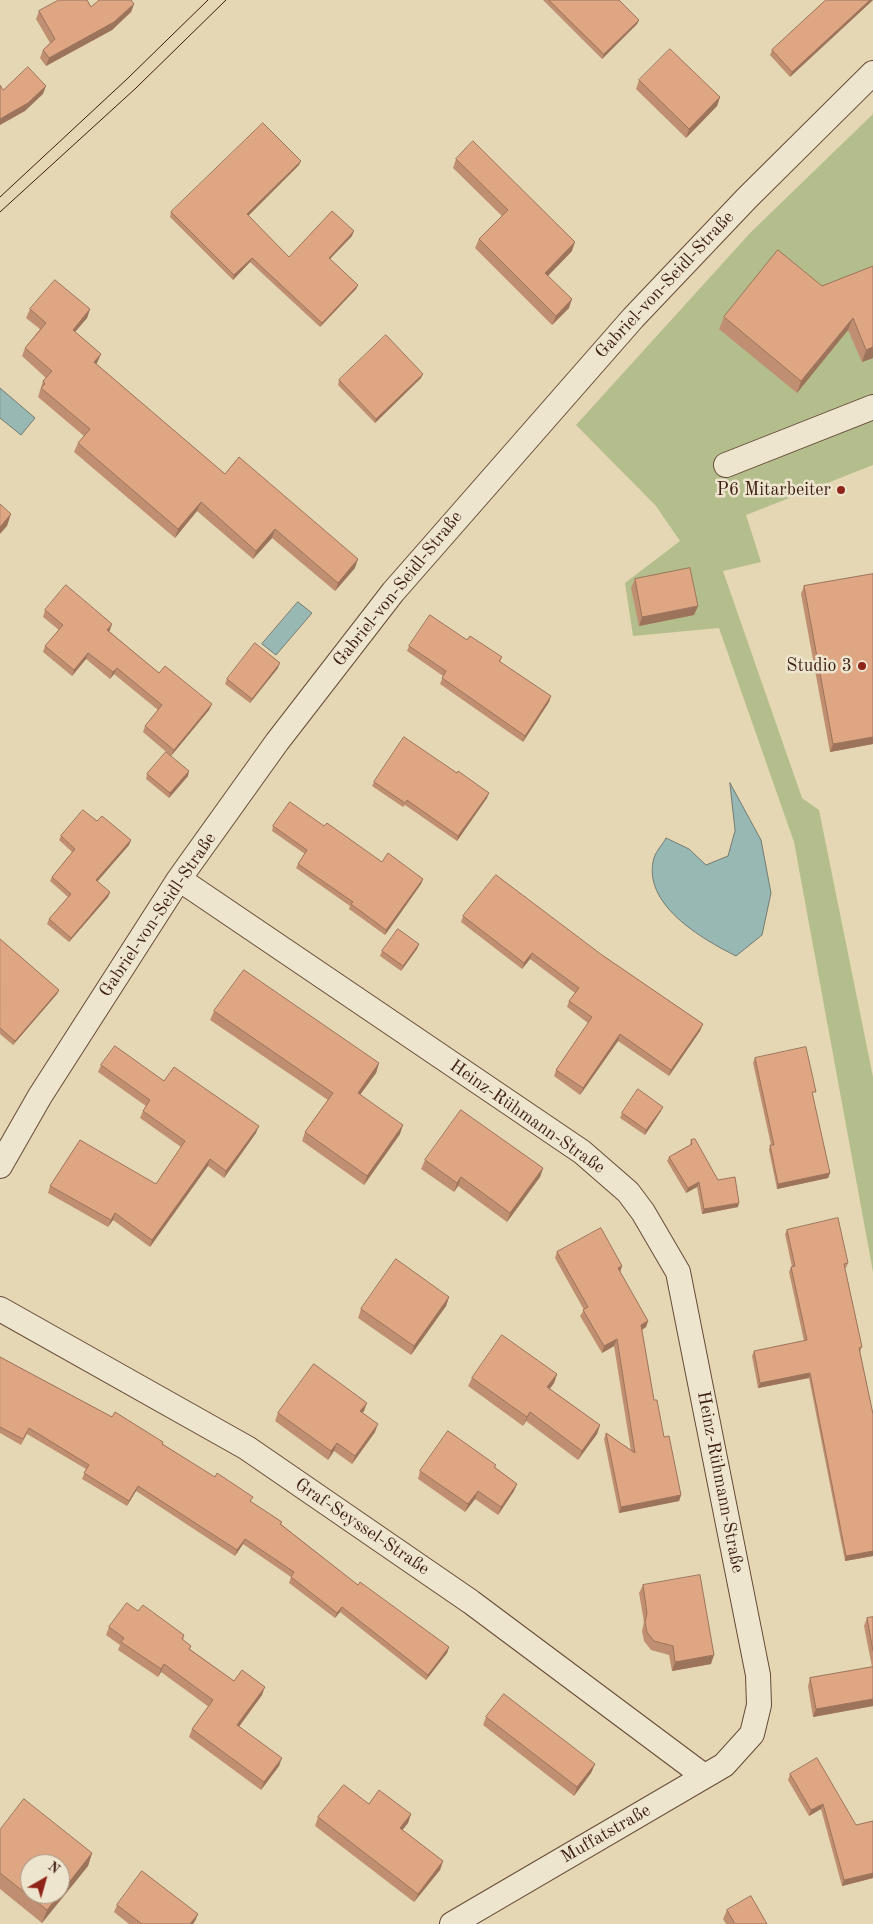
<!DOCTYPE html>
<html>
<head>
<meta charset="utf-8">
<style>
  body { margin:0 }
  #map { position:relative; width:873px; height:1924px; overflow:hidden; background:#e5d7b3; font-family:"Old Standard TT",serif }
  canvas { display:block }
  .north { position:absolute; left:20px; top:1854px; width:50px; height:50px; box-sizing:border-box; background:#eee5ce; border:1px solid #a69582; border-radius:50%; rotate:38deg; font-size:14px; font-weight:700; line-height:20px; text-align:center; color:#3b1c0f }
  .north::after { content:''; display:block; margin:auto; width:18px; height:22px; background:#8f2418; clip-path:polygon(50% 0,100% 100%,50% 72%,0 100%) }
</style>
</head>
<body>
<div id="map">
<canvas width="873" height="1924"></canvas>
<div class="north">N</div>
</div>
<script>
const g = document.querySelector('canvas').getContext('2d');
g.lineJoin = 'round';
function fillPath(path, color) { g.fillStyle = color; g.fill(path, 'evenodd'); }
function trace(path, color, width, dash) { g.strokeStyle = color; g.lineWidth = width; g.lineCap = dash ? 'butt' : 'round'; g.setLineDash(dash || []); g.stroke(path); }
function label(font, color, halo, rows, align = 'center') {
  g.font = font + ' "Old Standard TT",serif'; g.lineWidth = 5; g.setLineDash([]); g.textBaseline = 'middle'; g.strokeStyle = halo; g.fillStyle = color; for (const [text, x, y, turn = 0] of rows) {
    g.save(); g.translate(x, y); g.rotate((+turn || 0) * Math.PI / 180); g.textAlign = isNaN(turn) ? turn : align; if (halo) g.strokeText(text, 0, 0); g.fillText(text, 0, 0); g.restore();
  }
}
fillPath(new Path2D(`
  M873,114V465L746,515L761,562L723,571L802,798L819,810L873,1077V1272L794,842L719,628L633,636L625,583L680,541L656,506L576,425L751,232Z`), '#b4be8c');
const water = new Path2D(`
  M0,388L35,418L21,435L0,418Z
  M298,602L312,613L276,655L262,644Z
  M730,783L761,840L771,893L762,935L736,956C702,939 641,904 654,858C656,851 663,844 666,838L689,849L706,865L728,856L735,831Z`);
fillPath(water, '#98b8b4');
trace(water, '#737a72', 1);
const street = new Path2D(`
  M726,465L873,407
  M179,879L582,1152L628,1192L643,1212L678,1272L758,1675L759,1705L752,1734L724,1765L452,1924
  M0,1166L40,1096L179,879L277,742L393,592L633,318L747,198L873,73
  M0,1309L247,1448L471,1602L704,1776`);
trace(street, '#664b38', 26);
trace(street, '#eee5ce', 24);
trace(new Path2D(`
  M0,197L127,79L208,0
  M0,212L136,88L226,0`), '#3b1c0f', 1);
fillPath(new Path2D(`
  M543,0H619L639,20L637,24L602,59Z
  M826,0H873L790,77L770,55L772,50Z
  M134,4L131,12L112,30L46,66L40,58L43,50L50,43L36,19L39,11Z
  M639,80L720,97L717,106L686,138L636,89Z
  M456,159L572,251L548,276L569,308L552,325L475,248L479,239L502,216L453,168Z
  M299,165L248,216L289,257L352,236L330,259L358,285L356,289L320,327L250,262L233,280L170,217L171,212Z
  M873,266V358L862,362L848,330L797,393L719,329L724,317L822,286Z
  M30,309H90L87,318L75,332L101,354L96,364L225,474L355,568L335,591L272,538L253,559L197,511L175,538L74,452L78,443L84,436L38,397L43,381L46,378L22,356L25,348L40,329L26,318Z
  M421,378L375,423L338,385L339,380Z
  M873,574V744L830,752L801,594L804,586Z
  M635,579L698,606L694,615L639,626L631,588Z
  M45,610L110,630L109,631L159,673L212,704L209,710L171,756L143,732L145,726L158,710L114,674L110,679L86,659L72,676L43,652L45,646L59,630L43,617Z
  M467,640L502,657L500,662L551,696L549,702L523,742L440,684L443,676L407,651L409,646Z
  M278,668L250,703L225,684L227,679Z
  M457,773L487,798L457,841L405,805L403,807L372,786L374,782Z
  M147,774L188,776L169,798L146,779Z
  M97,821L131,840L129,845L97,882L110,892L108,897L69,942L47,924L49,919L68,897L50,881L52,877L72,852L59,840L61,836Z
  M273,826H324L382,862L423,879L421,884L385,935L349,909L350,906L296,868L298,864L305,854L272,831Z
  M463,916L602,955L703,1024L700,1031L669,1076L618,1041L580,1095L554,1076L556,1070L588,1023L567,1007L569,1001L575,993L530,959L522,969L461,922Z
  M0,939L59,990L57,994L13,1045L0,1034Z
  M419,944L417,949L401,971L380,956L382,951Z
  M214,1011L379,1063L376,1073L360,1094L400,1134L364,1185L302,1141L305,1132L328,1100L210,1020Z
  M755,1058L814,1096H813L830,1173L828,1178L777,1189L769,1150L770,1145H771L753,1063Z
  M101,1065L164,1081L256,1133L224,1178L208,1166L150,1247L113,1220L108,1227L48,1193L50,1186L156,1184L181,1147L140,1118L143,1111L146,1106L98,1072Z
  M661,1111L645,1135L620,1118L622,1113Z
  M691,1140L718,1180L738,1207L702,1214L697,1187L686,1193L667,1161L669,1157L690,1145Z
  M425,1160L543,1168L540,1177L507,1222L458,1186L454,1192L421,1169Z
  M787,1230L848,1263L846,1268H845L862,1347L860,1352L873,1414V1556L845,1561L809,1378L758,1388L752,1356L754,1351L804,1341L789,1272L791,1267H792L785,1234Z
  M557,1252L622,1266L620,1272L648,1321L646,1327L642,1330L654,1400L664,1437L681,1495L679,1501L619,1513L604,1439L606,1433L631,1451L614,1346L602,1353L580,1316L584,1310L555,1258Z
  M449,1297L446,1306L411,1355L358,1318L361,1309Z
  M0,1357L163,1444L282,1522L281,1524L358,1585L449,1647L447,1653L426,1680L340,1612L335,1618L289,1583L291,1577L243,1544L235,1556L136,1491L127,1506L82,1479L86,1469L27,1434L21,1445L0,1433Z
  M557,1374L554,1383L550,1389L600,1425L597,1434L578,1460L526,1421L523,1426L468,1386L472,1378Z
  M364,1411L362,1413L375,1432L352,1464L334,1451L328,1460L275,1421L278,1413Z
  M496,1465L495,1467L517,1484L514,1491L498,1515L475,1499L465,1512L418,1479L420,1471Z
  M643,1585L711,1664L672,1671L669,1655L651,1650L644,1641L642,1631L644,1622L639,1593Z
  M138,1611L184,1635L183,1640L191,1646L190,1649L234,1681L262,1695L239,1727L279,1766L261,1790L189,1737L192,1729L209,1707L161,1672L158,1677L118,1650L120,1645L106,1635L109,1627Z
  M873,1617V1706L813,1717L808,1686L810,1678L872,1667L864,1626L867,1618Z
  M486,1717L595,1764L591,1773L574,1796L483,1725Z
  M790,1774L856,1825L873,1821V1878L842,1886L821,1809L809,1816L788,1780Z
  M369,1804L411,1814L408,1823L402,1830L443,1861L440,1870L414,1902L315,1826L318,1817Z
  M0,1830L92,1853L88,1866L42,1923L0,1889Z
  M117,1905L198,1914L195,1921L193,1924H129L114,1912Z
  M727,1910L767,1924H726L723,1919Z`), '#c08f71');
fillPath(new Path2D(`
  M870,0H873L790,77L792,72Z
  M134,4L131,12L112,30L46,66L49,58Z
  M639,20L637,24L602,59L604,54Z
  M46,86L43,94L25,111L0,125V119Z
  M720,97L717,106L686,138L689,129Z
  M301,161L299,165L245,219L247,214Z
  M354,231L352,236L327,262L329,258Z
  M575,242L572,251L542,282L545,273Z
  M252,258L250,262L233,280L234,275Z
  M358,285L356,289L320,327L322,323Z
  M572,299L569,308L552,325L556,316Z
  M90,309L87,318L69,339L73,330Z
  M853,318L848,330L797,393L801,381Z
  M873,347V358L862,362L866,350Z
  M101,354L97,363L91,371L94,362Z
  M423,374L421,378L375,423L376,419Z
  M201,502L197,511L175,538L178,529Z
  M11,514L7,526L0,534V527Z
  M275,529L272,538L253,559L256,551Z
  M358,559L355,568L335,591L338,583Z
  M698,606L694,615L639,626L642,617Z
  M112,624L110,630L104,637L107,630Z
  M88,653L86,659L72,676L74,670Z
  M280,663L278,668L250,703L252,699Z
  M117,668L114,674L110,679L113,672Z
  M551,696L549,702L523,742L525,736Z
  M212,704L209,710L171,756L174,750Z
  M873,737V744L830,752L833,744Z
  M189,771L188,776L169,798L170,793Z
  M489,793L487,798L457,841L458,836Z
  M131,840L129,845L94,885L96,880Z
  M423,879L421,884L385,935L386,930Z
  M110,892L108,897L69,942L71,938Z
  M419,944L417,949L401,971L403,966Z
  M532,953L530,959L522,969L524,963Z
  M59,990L57,994L13,1045L15,1041Z
  M703,1024L700,1031L669,1076L671,1070Z
  M620,1034L618,1041L580,1095L583,1088Z
  M379,1063L376,1073L355,1102L358,1093Z
  M663,1107L661,1111L645,1135L646,1130Z
  M403,1125L400,1134L364,1185L367,1176Z
  M259,1126L256,1133L224,1178L226,1171Z
  M210,1159L208,1166L150,1247L152,1240Z
  M543,1168L540,1177L507,1222L510,1213Z
  M830,1173L828,1178L777,1189L778,1184Z
  M461,1177L458,1186L454,1192L457,1183Z
  M699,1182L697,1187L686,1193L688,1188Z
  M739,1203L738,1207L702,1214L704,1209Z
  M115,1213L113,1220L108,1227L111,1220Z
  M622,1266L620,1272L615,1275L618,1268Z
  M449,1297L446,1306L411,1355L414,1346Z
  M648,1321L646,1327L638,1332L641,1325Z
  M617,1339L614,1346L602,1353L604,1346Z
  M810,1373L809,1378L758,1388L760,1383Z
  M557,1374L554,1383L544,1396L547,1387Z
  M367,1403L364,1411L357,1419L360,1411Z
  M530,1412L526,1421L523,1426L527,1417Z
  M378,1424L375,1432L352,1464L355,1456Z
  M600,1425L597,1434L578,1460L582,1451Z
  M337,1443L334,1451L328,1460L331,1451Z
  M517,1484L514,1491L498,1515L501,1507Z
  M138,1486L136,1491L127,1506L129,1501Z
  M478,1491L475,1499L465,1512L468,1504Z
  M681,1495L679,1501L619,1513L621,1507Z
  M245,1539L243,1544L235,1556L237,1550Z
  M873,1551V1556L845,1561L846,1556Z
  M342,1607L340,1612L335,1618L337,1613Z
  M449,1647L447,1653L426,1680L428,1675Z
  M714,1655L711,1664L672,1671L675,1662Z
  M164,1664L161,1672L158,1677L161,1669Z
  M265,1687L262,1695L234,1733L237,1725Z
  M873,1699V1706L813,1717L816,1709Z
  M282,1758L279,1766L261,1790L264,1782Z
  M595,1764L591,1773L574,1796L577,1787Z
  M823,1804L821,1809L809,1816L811,1810Z
  M411,1814L408,1823L397,1837L400,1828Z
  M92,1853L88,1866L42,1923L47,1910Z
  M443,1861L440,1870L414,1902L418,1894Z
  M873,1873V1878L842,1886L844,1880Z
  M198,1914L195,1921L193,1924H190Z`), '#9c745c');
const building = new Path2D(`
  M59,0H87L91,7L99,0H131L134,4L114,22L49,58L43,50L55,39L39,11Z
  M549,0H619L639,20L604,54Z
  M826,0H870L792,72L772,50Z
  M670,49L720,97L689,129L639,80Z
  M28,67L46,86L28,103L0,119V85L3,90Z
  M263,123L301,161L247,214L289,257L332,211L354,231L329,258L358,285L322,323L252,258L234,275L171,212Z
  M473,141L575,242L545,273L572,299L556,316L479,239L508,210L456,159Z
  M778,250L822,286L873,266V347L866,350L853,318L801,381L724,317Z
  M55,280L90,309L73,330L101,354L94,362L225,474L239,457L358,559L338,583L275,529L256,551L201,502L178,529L78,443L90,429L41,388L45,384L43,381L52,371L25,348L46,323L30,309Z
  M386,335L423,374L376,419L339,380Z
  M0,504L11,514L0,527Z
  M690,568L698,606L642,617L635,579Z
  M873,574V737L833,744L804,586Z
  M66,585L112,624L107,630L159,673L165,666L212,704L174,750L145,726L162,705L117,668L113,672L88,653L74,670L45,646L63,625L45,610Z
  M430,615L467,640L470,636L502,657L499,661L551,696L525,736L442,678L446,671L409,646Z
  M255,643L280,663L252,699L227,679Z
  M404,737L457,773L458,771L489,793L458,836L407,800L405,803L374,782Z
  M166,752L189,771L170,793L147,774Z
  M290,802L324,826L327,823L382,862L388,853L423,879L386,930L351,904L353,902L298,864L307,850L273,826Z
  M83,810L97,821L102,816L131,840L96,880L110,892L71,938L49,919L71,894L52,877L75,849L61,836Z
  M496,875L602,955L703,1024L671,1070L620,1034L583,1088L556,1070L592,1017L569,1001L579,988L532,953L524,963L463,916Z
  M398,929L419,944L403,966L382,951Z
  M0,939L59,990L15,1041L0,1028Z
  M244,970L379,1063L358,1093L403,1125L367,1176L305,1132L333,1093L214,1011Z
  M115,1046L164,1081L174,1067L259,1126L226,1171L210,1159L152,1240L115,1213L111,1220L50,1186L80,1140L156,1184L185,1141L143,1111L150,1100L101,1065Z
  M806,1047L816,1092H812L830,1173L778,1184L770,1145H774L755,1058Z
  M638,1089L663,1107L646,1130L622,1113Z
  M461,1110L543,1168L510,1213L461,1177L457,1183L425,1160Z
  M695,1139L718,1180L735,1177L739,1203L704,1209L699,1182L688,1188L669,1157L692,1144L691,1140Z
  M838,1218L848,1263L844,1264L862,1347L859,1348L873,1414V1551L846,1556L810,1373L760,1383L754,1351L807,1340L791,1267L795,1266L787,1230Z
  M601,1228L622,1266L618,1268L648,1321L641,1325L654,1400H657L664,1437L669,1436L681,1495L621,1507L606,1433L635,1453L617,1339L604,1346L583,1310L588,1307L557,1252Z
  M396,1259L449,1297L414,1346L361,1309Z
  M502,1335L557,1374L547,1387L600,1425L582,1451L530,1412L527,1417L472,1378Z
  M0,1357L112,1417L115,1412L163,1442L162,1444L215,1477L217,1473L253,1497L250,1501L282,1522L280,1524L358,1585L360,1582L449,1647L428,1675L342,1607L337,1613L291,1577L294,1572L245,1539L237,1550L138,1486L129,1501L84,1473L89,1465L29,1428L23,1439L0,1427Z
  M314,1364L367,1403L360,1411L378,1424L355,1456L337,1443L331,1451L278,1413Z
  M448,1431L496,1465L494,1467L517,1484L501,1507L478,1491L468,1504L420,1471Z
  M700,1575L714,1655L675,1662L673,1646L654,1641L647,1632L645,1622L647,1613L643,1585Z
  M127,1603L138,1611L143,1605L184,1635L182,1639L191,1646L189,1649L234,1681L242,1670L265,1687L237,1725L282,1758L264,1782L192,1729L213,1700L164,1664L161,1669L121,1642L124,1638L109,1627Z
  M873,1617V1651L867,1618Z
  M873,1667V1699L816,1709L810,1678Z
  M504,1694L595,1764L577,1787L486,1717Z
  M817,1758L856,1825L873,1821V1873L844,1880L823,1804L811,1810L790,1774Z
  M344,1785L369,1804L379,1790L411,1814L400,1828L443,1861L418,1894L318,1817Z
  M24,1799L92,1853L60,1894V1864H30V1894H60L47,1910L0,1873V1830Z
  M142,1871L198,1914L190,1924H142L117,1905Z
  M751,1896L767,1924H735L727,1910Z`);
fillPath(building, '#dfa683');
trace(building, '#9c745c', 1);
for (const [x, y, r, color] of [
  [841,490,5,"#8f2418"],
  [862,666,5,"#8f2418"]
]) { const dot = new Path2D(); dot.arc(x, y, r, 0, 2 * Math.PI); g.fillStyle = color; g.fill(dot); trace(dot, '#eee5ce', 2); }
label('18px', '#3b1c0f', '#eee5ce', [
  ["Gabriel-von-Seidl-Straße",665,285,-47],
  ["Gabriel-von-Seidl-Straße",398,589,-51],
  ["Gabriel-von-Seidl-Straße",158,915,-56],
  ["Heinz-Rühmann-Straße",527,1117,35],
  ["Heinz-Rühmann-Straße",720,1482,79],
  ["Graf-Seyssel-Straße",362,1527,34],
  ["Muffatstraße",606,1834,-30]
]);
label('18px', '#3b1c0f', '#eee5ce', [
  ["P6 Mitarbeiter",831,490],
  ["Studio 3",852,666]
], 'right');
</script>
</body>
</html>
